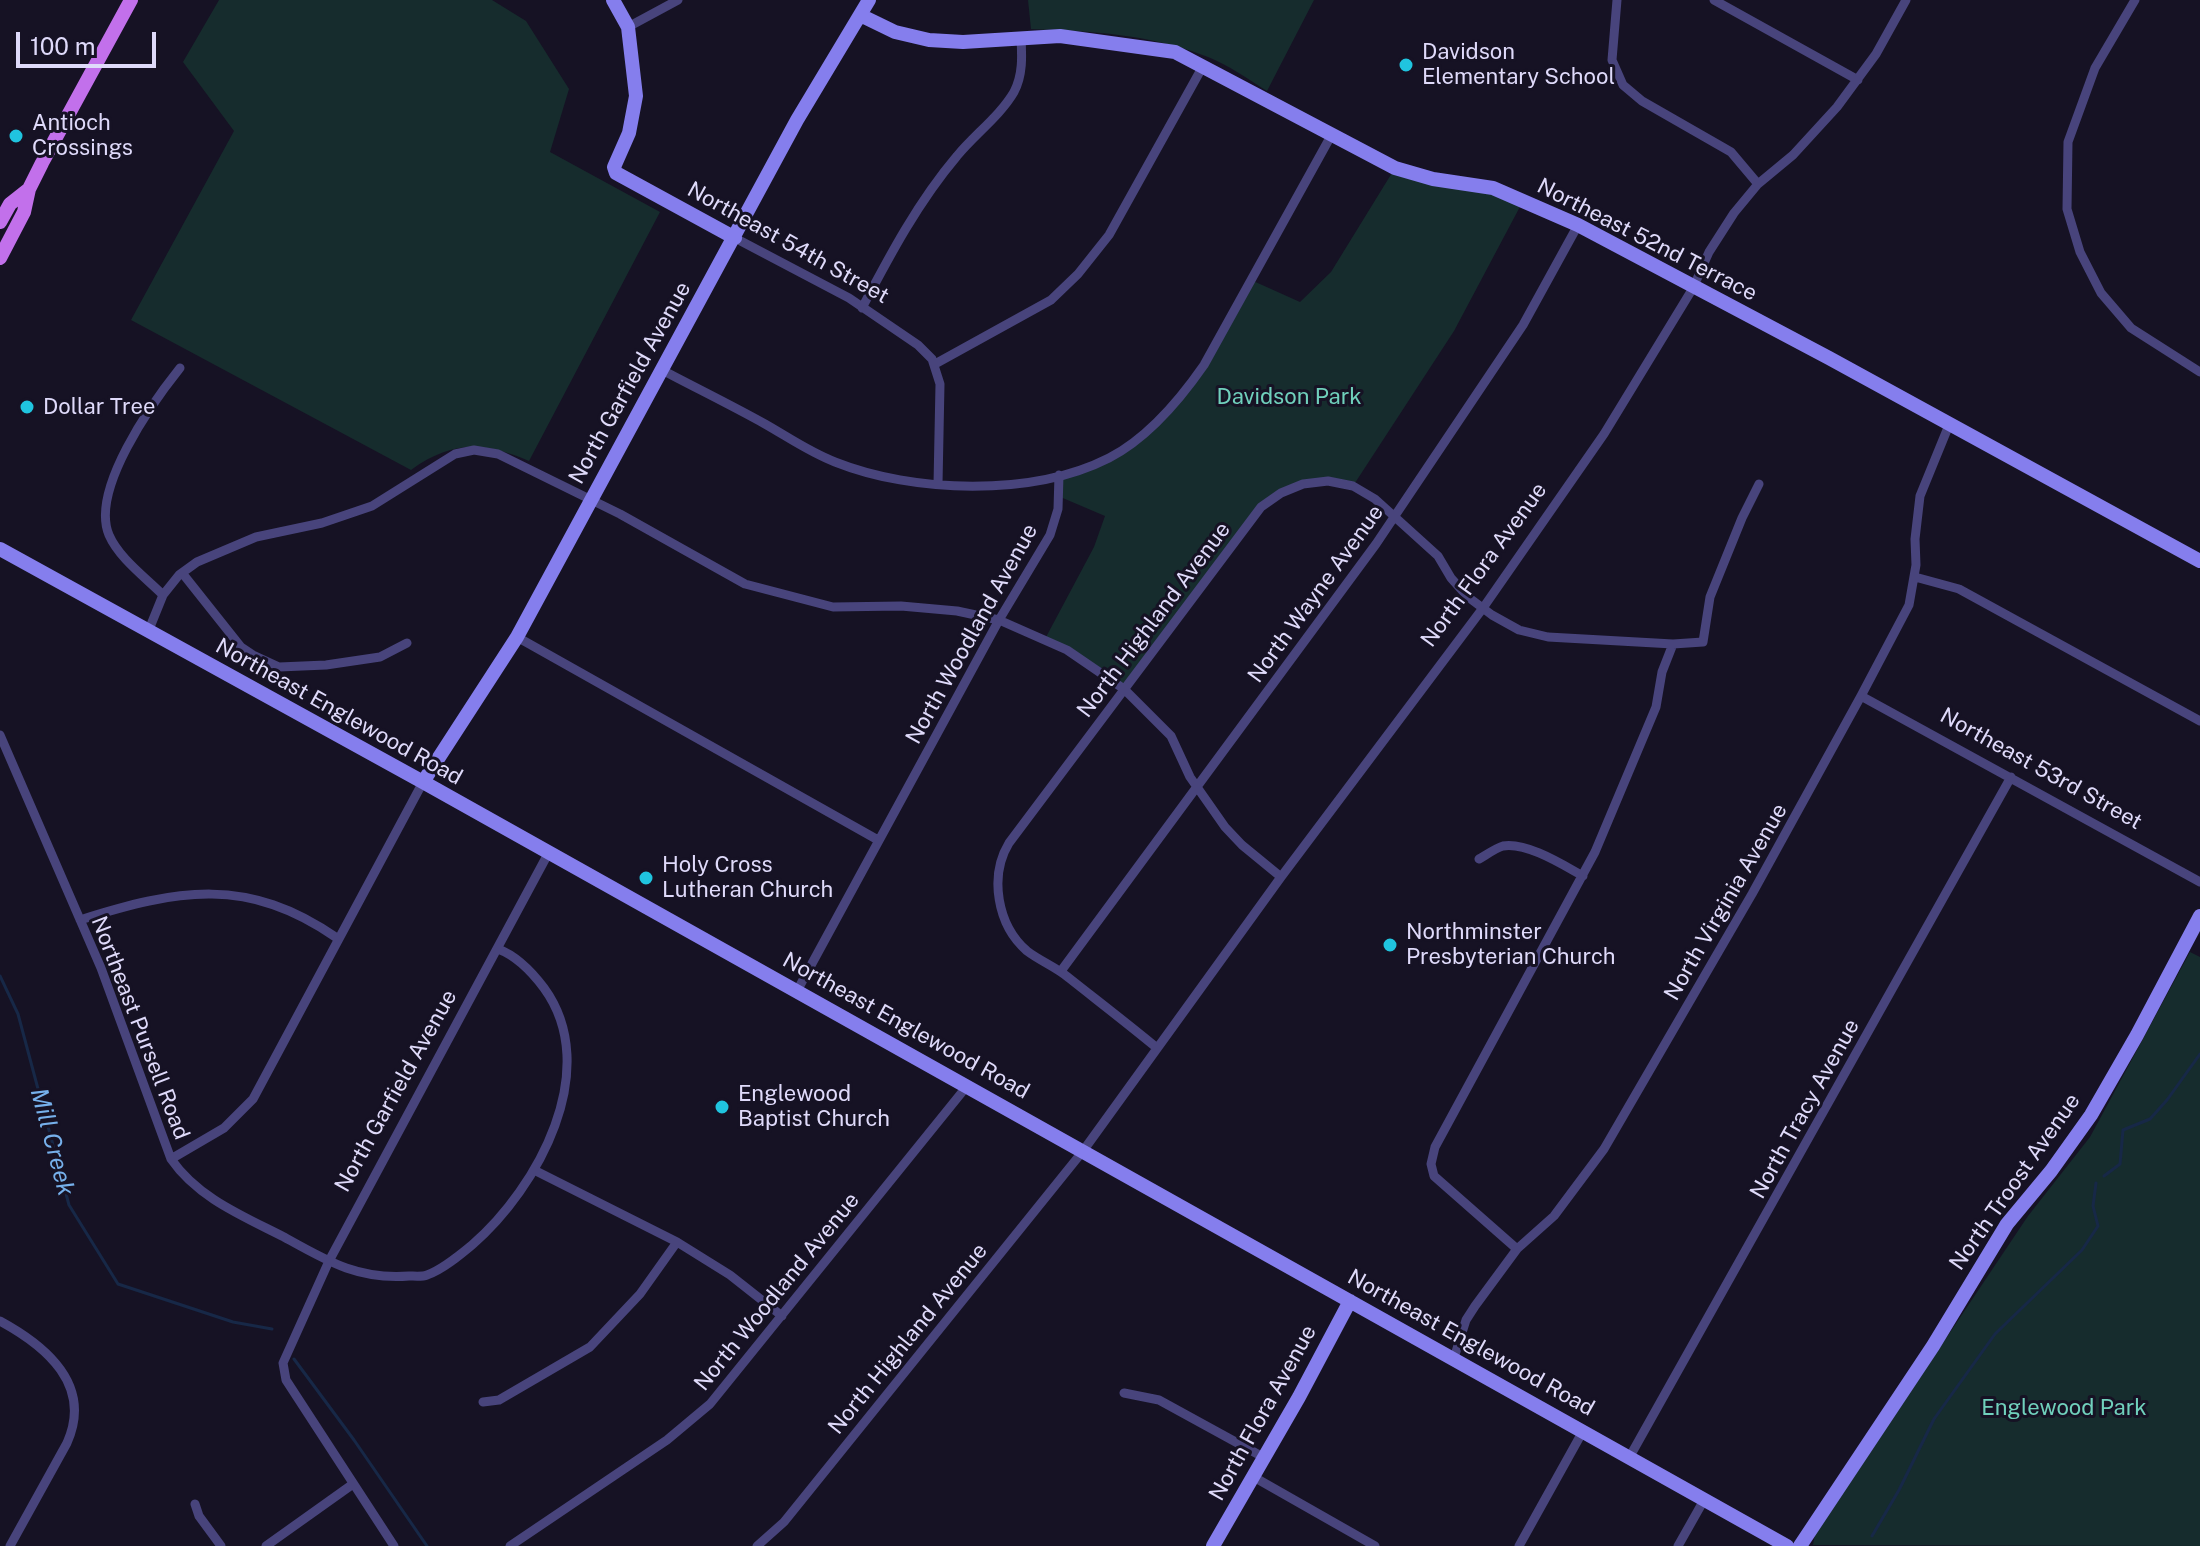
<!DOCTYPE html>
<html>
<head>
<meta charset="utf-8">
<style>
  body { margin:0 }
  #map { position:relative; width:2200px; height:1546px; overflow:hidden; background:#161224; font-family:"Public Sans",sans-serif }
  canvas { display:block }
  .scale { position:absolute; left:16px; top:32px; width:140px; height:36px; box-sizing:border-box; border:4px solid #dfdafa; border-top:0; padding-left:10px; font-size:24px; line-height:28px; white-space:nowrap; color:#dfdafa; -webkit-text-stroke:6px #161224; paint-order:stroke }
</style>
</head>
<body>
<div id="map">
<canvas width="2200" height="1546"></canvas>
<div class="scale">100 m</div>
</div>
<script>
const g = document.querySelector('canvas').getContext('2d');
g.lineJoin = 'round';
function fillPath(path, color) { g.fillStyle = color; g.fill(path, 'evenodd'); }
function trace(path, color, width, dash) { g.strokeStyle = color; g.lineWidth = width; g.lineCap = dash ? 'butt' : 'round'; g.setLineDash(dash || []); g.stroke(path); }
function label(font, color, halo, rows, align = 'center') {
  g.font = font + ' "Public Sans",sans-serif'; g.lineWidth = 6; g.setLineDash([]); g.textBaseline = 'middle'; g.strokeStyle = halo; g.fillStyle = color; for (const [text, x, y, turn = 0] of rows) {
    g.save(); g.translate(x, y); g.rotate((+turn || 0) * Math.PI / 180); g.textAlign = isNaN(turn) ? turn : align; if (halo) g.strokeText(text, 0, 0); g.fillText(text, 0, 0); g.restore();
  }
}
fillPath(new Path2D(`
  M219,0H492L526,21L569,89L550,152L660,212L529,461C485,442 452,440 411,470L131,320L234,131L183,62Z
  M1028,0H1314L1267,91C1248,79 1228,65 1208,57C1150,34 1091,31 1031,29Z
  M1395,168L1523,201L1454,331L1353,486L1328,481L1280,493L1246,527L1124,689L1045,639L1094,547L1105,516L1058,496L1059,475L1087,466L1133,441L1191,384L1251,280L1300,302L1331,272Z
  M2190,952L2200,957V1546L1813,1545L1815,1534L2028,1216L2090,1137Z`), '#162c2d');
trace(new Path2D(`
  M0,976L18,1014L69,1205L118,1284L233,1322L272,1329
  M2104,1176L2120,1164L2123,1130L2150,1119L2167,1100L2200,1054
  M294,1359L354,1440L427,1546
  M1872,1536L1899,1490L1934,1419L1995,1334L2082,1250L2098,1226L2093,1206L2096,1183`), '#172847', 3);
trace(new Path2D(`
  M1617,0L1612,60L1623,85L1642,101L1731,152L1758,184
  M1714,0L1858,80
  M2135,0L2095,68L2068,142L2067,209L2080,252L2101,293L2131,328L2200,372
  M628,27L678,0
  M735,238L849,298L918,345L932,359L940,384L938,484
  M862,308C890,255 918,202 957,156C974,135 1000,116 1014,92C1023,75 1022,56 1021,38
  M935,364L1051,300L1078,274L1109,235L1203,66
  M662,370C696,388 731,405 765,424C788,437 809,452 835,462C913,493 1032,497 1109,458C1148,438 1179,401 1204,365L1332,134
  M183,574L241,647L253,655L279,667L326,665L380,657L407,643
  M1915,577L1959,589L2200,721
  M163,595C145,577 119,558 109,535C90,490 152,403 180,368
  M148,632L163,595L179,575L197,562L256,537L322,523L372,506L455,454L474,450L498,454L620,514L745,584L833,607L901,606L957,611L999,620L1067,650L1124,689L1171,736L1190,777L1225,827L1242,845L1281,877
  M517,637L878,840
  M1861,696L2200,882
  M0,735L101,968L171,1159C198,1198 243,1216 284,1237C327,1261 358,1280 409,1276C414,1276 422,1277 427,1275C442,1270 460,1255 472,1245C538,1188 603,1069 544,988C532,972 517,956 498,949
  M1479,859C1486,855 1496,848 1503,846C1527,842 1563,865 1583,876
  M80,920C178,889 248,876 337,938
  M1061,971L1376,544L1523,325L1578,225
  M797,991L999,620L1050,535L1058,509L1059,475
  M1157,1048C1128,1024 1098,1001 1069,978C1056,967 1040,961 1027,951C997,925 989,876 1009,843L1261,507L1281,493L1303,484L1328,481L1353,486L1375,499L1438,556L1451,578L1468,597L1492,615L1519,630L1548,637L1673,644L1703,642L1710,597L1742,518L1759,484
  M171,1159L224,1128L253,1099L423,782
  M534,1170L677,1242L730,1275L782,1316
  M1517,1249L1434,1176L1431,1164L1435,1147L1595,852L1656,707L1662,672L1673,644
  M0,1321C46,1346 93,1385 67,1443L10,1546
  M1454,1358L1466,1320L1475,1306L1517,1249L1554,1216L1604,1149L1752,894L1861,696L1909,605L1916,565L1915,539L1920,496L1949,425
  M1124,1393L1159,1400L1263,1457
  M483,1402L499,1400L590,1347L640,1294L677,1242
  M1629,1458L2011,777
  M1252,1476L1375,1546
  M195,1504L199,1516L221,1546
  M266,1546L353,1484
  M394,1546L286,1380L283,1363L329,1261L549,852
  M510,1546L667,1440L710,1404L967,1086
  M757,1546L784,1522L1083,1151L1281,877L1483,608L1604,434L1693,288L1709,252L1734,213L1758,184L1793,155L1837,107L1876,54L1906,0
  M1519,1546L1583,1431
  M1678,1546L1704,1500`), '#48447c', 9);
trace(new Path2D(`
  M613,0L628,27L636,96L629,133L614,167L616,173L735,238
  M860,15L895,32L929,40L963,42L1060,36L1175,52L1395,168L1433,179L1493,188L1578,225L1829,358L2200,561
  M0,549L423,782L1787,1546
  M423,782L517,637L797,120L869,0
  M1213,1546L1299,1397L1350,1301
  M1800,1546L1933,1346L2007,1224L2051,1171L2091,1115L2137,1035L2200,916`), '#857eed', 14);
trace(new Path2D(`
  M0,222L10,204L29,189
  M0,258L24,212L29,189L42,163L131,0`), '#c270eb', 14);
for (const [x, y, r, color] of [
  [1406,65,8,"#20c4df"],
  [16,136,8,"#20c4df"],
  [27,407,8,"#20c4df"],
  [646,878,8,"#20c4df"],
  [1390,945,8,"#20c4df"],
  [722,1107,8,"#20c4df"]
]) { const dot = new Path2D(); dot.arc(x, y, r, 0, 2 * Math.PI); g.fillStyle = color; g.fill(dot); trace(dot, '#161224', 3); }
label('22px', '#dfdafa', '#161224', [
  ["Davidson",1422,52],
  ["Elementary School",1422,77],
  ["Antioch",32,123],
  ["Crossings",32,148],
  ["Dollar Tree",43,407],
  ["Holy Cross",662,865],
  ["Lutheran Church",662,890],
  ["Northminster",1406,932],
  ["Presbyterian Church",1406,957],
  ["Englewood",738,1094],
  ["Baptist Church",738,1119]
], 'left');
label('22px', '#dfdafa', '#161224', [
  ["Northeast 52nd Terrace",1647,240,27],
  ["Northeast 54th Street",788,243,29],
  ["North Garfield Avenue",630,383,-61],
  ["North Flora Avenue",1484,565,-54],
  ["North Wayne Avenue",1316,594,-54],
  ["North Highland Avenue",1154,620,-53],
  ["North Woodland Avenue",972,634,-61],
  ["Northeast Englewood Road",339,712,29],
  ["Northeast 53rd Street",2041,769,29],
  ["North Virginia Avenue",1726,902,-60],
  ["Northeast Englewood Road",906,1026,29],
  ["Northeast Pursell Road",140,1028,69],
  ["North Garfield Avenue",396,1091,-61],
  ["North Tracy Avenue",1805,1109,-61],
  ["North Troost Avenue",2015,1182,-55],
  ["North Woodland Avenue",777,1292,-51],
  ["North Highland Avenue",908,1339,-51],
  ["Northeast Englewood Road",1471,1343,29],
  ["North Flora Avenue",1263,1413,-61]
]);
label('22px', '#70d0bc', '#161224', [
  ["Davidson Park",1289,397],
  ["Englewood Park",2064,1408]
]);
label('italic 24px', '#76b0eb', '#161224', [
  ["Mill Creek",52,1142,75]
]);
</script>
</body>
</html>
